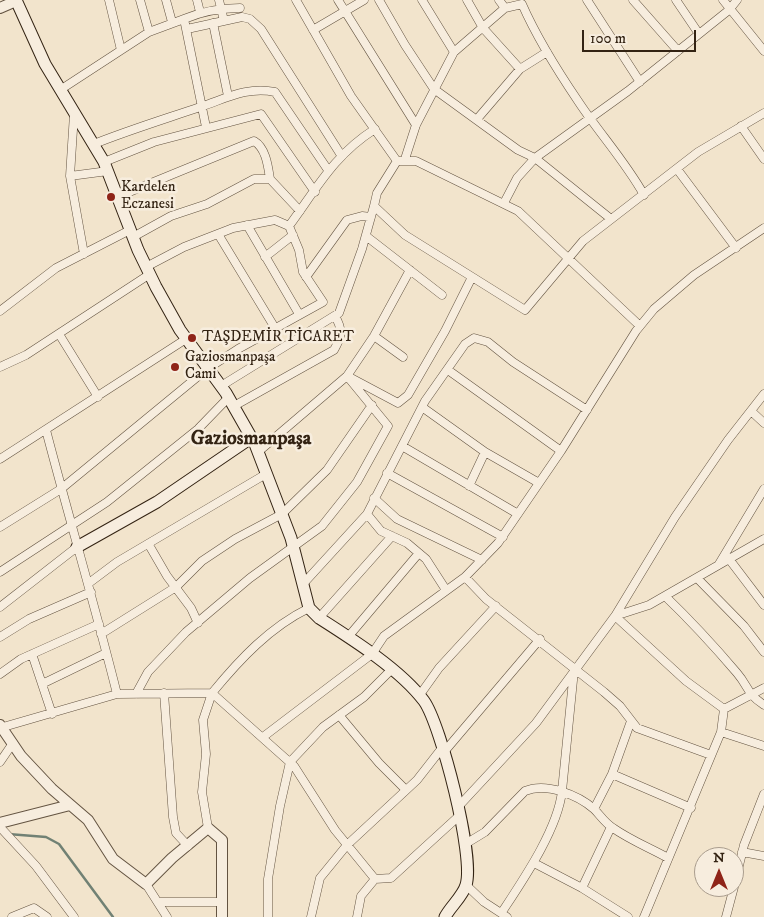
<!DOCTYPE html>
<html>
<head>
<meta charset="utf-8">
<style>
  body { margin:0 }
  #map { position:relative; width:764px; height:917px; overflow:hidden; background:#f2e4cc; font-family:"IM FELL DW Pica",serif }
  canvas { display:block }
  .north { position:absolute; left:694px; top:847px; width:50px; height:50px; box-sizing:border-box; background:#f7edde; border:1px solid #a99c8d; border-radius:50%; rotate:0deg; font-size:14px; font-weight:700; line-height:20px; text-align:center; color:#332313 }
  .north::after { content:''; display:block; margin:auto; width:18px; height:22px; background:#8f2418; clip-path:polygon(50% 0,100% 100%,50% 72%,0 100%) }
  .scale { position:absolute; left:582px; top:30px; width:114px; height:22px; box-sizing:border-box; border:2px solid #332313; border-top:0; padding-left:6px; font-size:15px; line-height:18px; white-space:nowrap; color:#332313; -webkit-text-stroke:4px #f7edde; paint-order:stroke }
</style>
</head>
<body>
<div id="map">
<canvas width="764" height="917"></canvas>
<div class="north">N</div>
<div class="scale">100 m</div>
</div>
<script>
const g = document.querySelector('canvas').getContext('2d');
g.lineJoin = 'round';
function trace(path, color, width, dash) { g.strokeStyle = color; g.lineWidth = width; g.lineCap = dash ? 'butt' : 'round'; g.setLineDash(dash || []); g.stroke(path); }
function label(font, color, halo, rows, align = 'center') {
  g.font = font + ' "IM FELL DW Pica",serif'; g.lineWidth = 5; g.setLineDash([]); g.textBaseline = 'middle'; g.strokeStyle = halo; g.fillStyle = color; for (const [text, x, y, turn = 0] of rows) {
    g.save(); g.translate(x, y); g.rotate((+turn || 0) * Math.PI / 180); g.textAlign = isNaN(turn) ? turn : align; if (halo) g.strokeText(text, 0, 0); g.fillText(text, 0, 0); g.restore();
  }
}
trace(new Path2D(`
  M8,834L46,837L59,844L113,917`), '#718174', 2.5);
const minor = new Path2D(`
  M109,0L121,50
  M140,0L149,32
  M166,0L172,22
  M197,0L200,12
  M219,0L224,21
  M296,0L351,96L397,161H416L518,211L640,326
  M338,0L416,125
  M379,0L405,45L434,89L518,150L535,158L611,219
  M422,0L454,52
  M467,0L483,28L520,69
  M499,0L505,8L522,4C537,38 557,70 578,101C599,133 625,161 644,195
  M587,0L640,82
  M633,0L678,51
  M676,0L699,34
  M723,0L764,51
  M184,19C203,11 220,8 240,8
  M213,23L228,96
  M187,29L242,17L250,19L261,29L341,155
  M313,30L364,0
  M60,90L149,32L184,19L206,127
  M478,118L520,69L547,52
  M741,126L764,159
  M94,144C129,130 165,119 200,107C225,99 247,86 275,92L328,170
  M405,159L416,125L454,52L505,8
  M397,161L377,193L374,206L405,235L525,310L583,241L698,152L764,113
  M104,162L154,142L261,114L315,192
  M677,169L736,248
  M70,176L74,114
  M117,197L254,141C266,148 268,166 270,179
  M504,203L517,178L535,158L628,91L729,10L737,0
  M247,225L299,314
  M218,234L275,328
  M366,236L442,295
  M133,237L171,216L207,204L254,179H270L300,211
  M84,254L70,176L108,171
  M265,257L293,235
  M146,267L184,247L233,228L275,220L289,226C317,188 334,155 375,129
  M306,277L347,220L362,216L371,217
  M0,311L56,268L130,230
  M59,334L98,397
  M374,336L403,357
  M0,367L26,355L150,274
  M448,370L561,451
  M351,378L398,403L408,395L445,331L471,279
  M221,386L339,313L362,249L374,206
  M234,406L334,350C342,336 343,330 335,316
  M422,407L485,452L469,486
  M751,411L764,423
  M46,430C69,518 95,606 117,694
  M402,446L518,514
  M258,452L347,376L374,336L410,270
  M485,452L539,483
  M0,459L186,339
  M387,473L503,537
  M374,498L397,519L482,560
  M367,514L381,531L407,543L426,559L446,590
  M0,527L61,489L207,369L238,349L323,302L303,272L299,250L289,226
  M764,539L649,605L615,616L686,681L724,709L764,688
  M149,545L167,576L191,608L198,623
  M729,559L764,605
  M719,564L764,489
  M0,572L107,502L198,429L229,397
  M465,577L486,599L604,692L620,706L637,728L711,755
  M697,578L744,626L764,652
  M89,583L117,562L266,474
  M303,584L367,514L425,401L465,344L474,338L488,342L513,362L587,410
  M665,596C690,620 714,646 737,673C749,687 746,693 764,705
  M0,607L77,547
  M319,618L392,536
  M101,634L176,587L202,561L235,539L282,514L327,470L372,405
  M0,637L29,619L91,592
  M348,637L419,553
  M32,654L52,714
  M0,674L21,659L99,624
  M42,684L106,653
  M164,693L173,817L176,833L188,846
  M136,694L148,672L186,632L250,578L322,526L357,482L388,426L347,376
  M419,696L439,668L496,606
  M339,715L379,763L406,790
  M0,728L117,694L212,693C240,659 270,627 309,608
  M721,732L764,746
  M263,737L372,654L384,636L465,577L498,543L561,451L636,331L654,309L694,275L764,228
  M444,752L540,639
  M0,762L13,743
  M612,774L691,808
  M458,807L536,723L615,616L675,517L728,440L764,394
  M594,809L612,774L631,721
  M0,827L36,866L74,917
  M208,828L202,792L206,754L203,720L212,693L294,766L335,830L375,879L361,896L357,917
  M467,843L485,832L525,791C546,782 578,795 594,809C600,815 605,823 613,828C630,840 650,848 668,858
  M742,852L764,856
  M534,863L582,888L628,917
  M375,879L391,878L460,815
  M146,884L167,917
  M466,885L484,902L507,917
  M734,886L744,845L764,794
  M582,888L611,827
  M159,902H222
  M502,912C523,880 558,829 562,791L574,670
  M12,917L34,908L47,917
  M268,917V879L280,806L290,762L323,727L364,697L392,669
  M311,917L320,878L347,845L417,780L442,748
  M644,917L721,732L724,709
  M726,917L734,887`);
const tertiary = new Path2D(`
  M0,8L16,1
  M0,725L21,756L52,789L88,820L113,859L146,884L172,858L208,828L222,840V917
  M0,823L70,805`);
const secondary = new Path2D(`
  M16,0L45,64L104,162L138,250L156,287L180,330L226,393L255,444L291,538L309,608L319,618C352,639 401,670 424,701C441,725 475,857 466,885C463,896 450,907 445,917
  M77,547L157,502L251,438`);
trace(minor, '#635341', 9);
trace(tertiary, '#635341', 12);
trace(secondary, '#332313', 13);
trace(minor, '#f7edde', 8);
trace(tertiary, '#f7edde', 10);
trace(secondary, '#f7edde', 11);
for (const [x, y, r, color] of [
  [111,197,5,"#8f2418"],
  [192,338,5,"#8f2418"],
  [175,367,5,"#8f2418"]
]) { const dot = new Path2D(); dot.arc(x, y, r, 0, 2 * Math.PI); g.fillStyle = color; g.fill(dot); trace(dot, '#f7edde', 2); }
label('15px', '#332313', '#f7edde', [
  ["Kardelen",121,188],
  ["Eczanesi",121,205],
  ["TAŞDEMİR TİCARET",202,338],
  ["Gaziosmanpaşa",185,358],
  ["Cami",185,375]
], 'left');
label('bold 20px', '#332313', '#f7edde', [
  ["Gaziosmanpaşa",251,440]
]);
</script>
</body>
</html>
